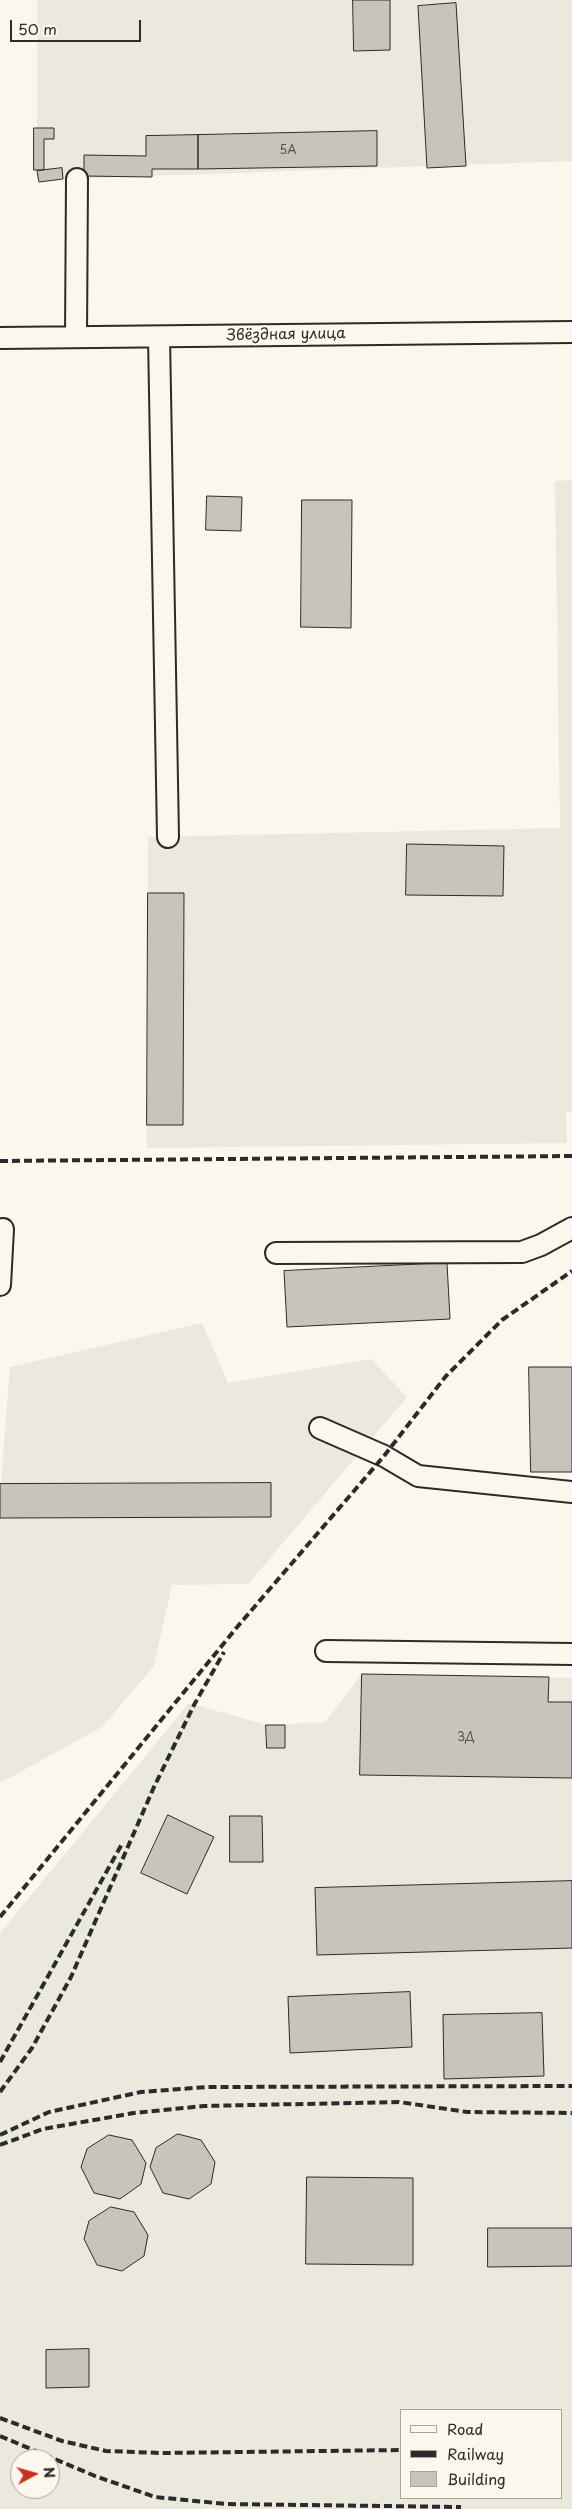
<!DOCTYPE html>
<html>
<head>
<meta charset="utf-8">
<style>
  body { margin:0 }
  #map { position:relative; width:572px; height:2509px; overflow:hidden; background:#fbf7ec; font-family:"Playpen Sans",sans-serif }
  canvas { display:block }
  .legend { position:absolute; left:400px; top:2409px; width:162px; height:90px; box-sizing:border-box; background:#fbf7ec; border:1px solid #a8a59f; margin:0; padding:6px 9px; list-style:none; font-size:15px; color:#2b2b2b }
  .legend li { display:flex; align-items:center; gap:10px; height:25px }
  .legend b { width:25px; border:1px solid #a8a59f }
  .north { position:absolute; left:10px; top:2449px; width:50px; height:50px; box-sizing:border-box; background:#fbf7ec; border:1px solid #a8a59f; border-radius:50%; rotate:84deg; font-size:14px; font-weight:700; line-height:20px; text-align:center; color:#2b2b2b }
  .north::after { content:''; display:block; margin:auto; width:18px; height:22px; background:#c8321e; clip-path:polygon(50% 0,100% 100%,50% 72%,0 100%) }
  .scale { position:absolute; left:10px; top:20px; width:131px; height:22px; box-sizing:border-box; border:2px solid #2b2b2b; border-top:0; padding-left:6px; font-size:15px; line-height:18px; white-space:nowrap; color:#2b2b2b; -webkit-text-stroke:4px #fbf7ec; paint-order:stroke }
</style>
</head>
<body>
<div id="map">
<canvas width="572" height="2509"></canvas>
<ul class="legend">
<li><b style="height:6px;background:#fbf7ec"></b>Road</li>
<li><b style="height:6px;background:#2b2b2b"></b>Railway</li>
<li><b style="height:14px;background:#c7c4bc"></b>Building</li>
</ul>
<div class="north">N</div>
<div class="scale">50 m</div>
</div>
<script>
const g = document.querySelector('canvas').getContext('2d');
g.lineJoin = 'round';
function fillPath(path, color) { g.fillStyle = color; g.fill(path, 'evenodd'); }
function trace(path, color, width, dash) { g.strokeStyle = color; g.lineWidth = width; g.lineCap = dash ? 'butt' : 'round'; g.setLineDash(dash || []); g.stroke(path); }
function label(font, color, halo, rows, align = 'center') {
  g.font = font + ' "Playpen Sans",sans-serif'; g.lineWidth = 4; g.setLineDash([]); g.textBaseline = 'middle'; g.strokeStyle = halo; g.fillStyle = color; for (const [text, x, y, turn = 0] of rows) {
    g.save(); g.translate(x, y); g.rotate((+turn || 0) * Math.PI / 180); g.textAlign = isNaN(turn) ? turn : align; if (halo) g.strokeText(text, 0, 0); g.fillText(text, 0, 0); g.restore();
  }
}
fillPath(new Path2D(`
  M37,0H572V161L37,180Z
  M572,480V1112H566L567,1143L147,1148L148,837L560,828L555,481Z
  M202,1323L228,1383L371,1359L407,1397L248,1584L172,1585L154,1666L102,1727L0,1783V1494L10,1367Z
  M362,1674L572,1678V2509H0V1933L189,1703L266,1725L325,1722ZM401,2410H561V2498H401ZM20,2459H50V2489H20Z`), '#ebe8de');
const building = new Path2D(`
  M353,0H390V50L354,51Z
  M456,3L466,166L427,168L418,6Z
  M34,128H54V139H44V170H34Z
  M377,131V166L198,169V135Z
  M198,135V169H152V177L84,176V155L146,156V136Z
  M62,168L63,179L39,182L37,171Z
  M207,496L242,497L241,531L206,530Z
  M302,500H352L351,628L301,627Z
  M407,844L504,846L503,896L406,895Z
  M148,893H184L183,1125H147Z
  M447,1263L450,1319L287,1327L284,1271Z
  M529,1367H572V1472H531Z
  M271,1483V1517L0,1518V1484Z
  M362,1674L549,1677L548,1702H572V1778L360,1775Z
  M266,1725H285V1748H267Z
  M168,1815L214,1837L187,1894L141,1873Z
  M230,1816H262L263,1862H230Z
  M572,1881V1948L317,1955L315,1888Z
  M410,1992L412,2047L290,2053L288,1997Z
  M542,2013L544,2076L444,2079L443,2015Z
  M178,2134L201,2140L215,2162L211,2184L189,2199L163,2193L150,2167L156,2148Z
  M109,2135L132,2140L146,2163L141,2184L120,2199L94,2193L81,2167L87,2149Z
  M307,2177L413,2178V2265L306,2264Z
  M111,2207L134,2212L148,2235L144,2256L122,2271L97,2265L84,2239L89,2221Z
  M488,2228H572V2266L488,2267Z
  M89,2349V2387L46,2388V2350Z`);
fillPath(building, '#c7c4bc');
trace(building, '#2b2b2b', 1);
const minor = new Path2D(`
  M76,337L77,179
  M159,337L168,837
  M0,338L572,332
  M276,1253L522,1252L541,1245L572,1228
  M0,1285L3,1229
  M320,1428L384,1456L418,1476L572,1492
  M326,1651L572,1654`);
trace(minor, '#2b2b2b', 24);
trace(minor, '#fbf7ec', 20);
trace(new Path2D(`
  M0,1161L572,1156
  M0,1917L238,1626L384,1456L446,1376L502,1320L572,1271
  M0,2062L122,1844
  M0,2092L32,2048L71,1977L154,1787L194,1705L224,1652
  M0,2135L49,2112L141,2092L207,2087L572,2086
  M0,2145L43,2129L134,2113L204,2106L399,2102L467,2112L572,2113
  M0,2418L62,2441L106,2451L162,2453L401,2450
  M0,2436L95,2476L155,2497L226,2504L461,2507`), '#2b2b2b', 4, [8, 4]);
label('12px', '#52514f', null, [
  ["5А",288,151],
  ["3Д",466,1738]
]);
label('15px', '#2b2b2b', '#fbf7ec', [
  ["Звёздная улица",286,335,-1]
]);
</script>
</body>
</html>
